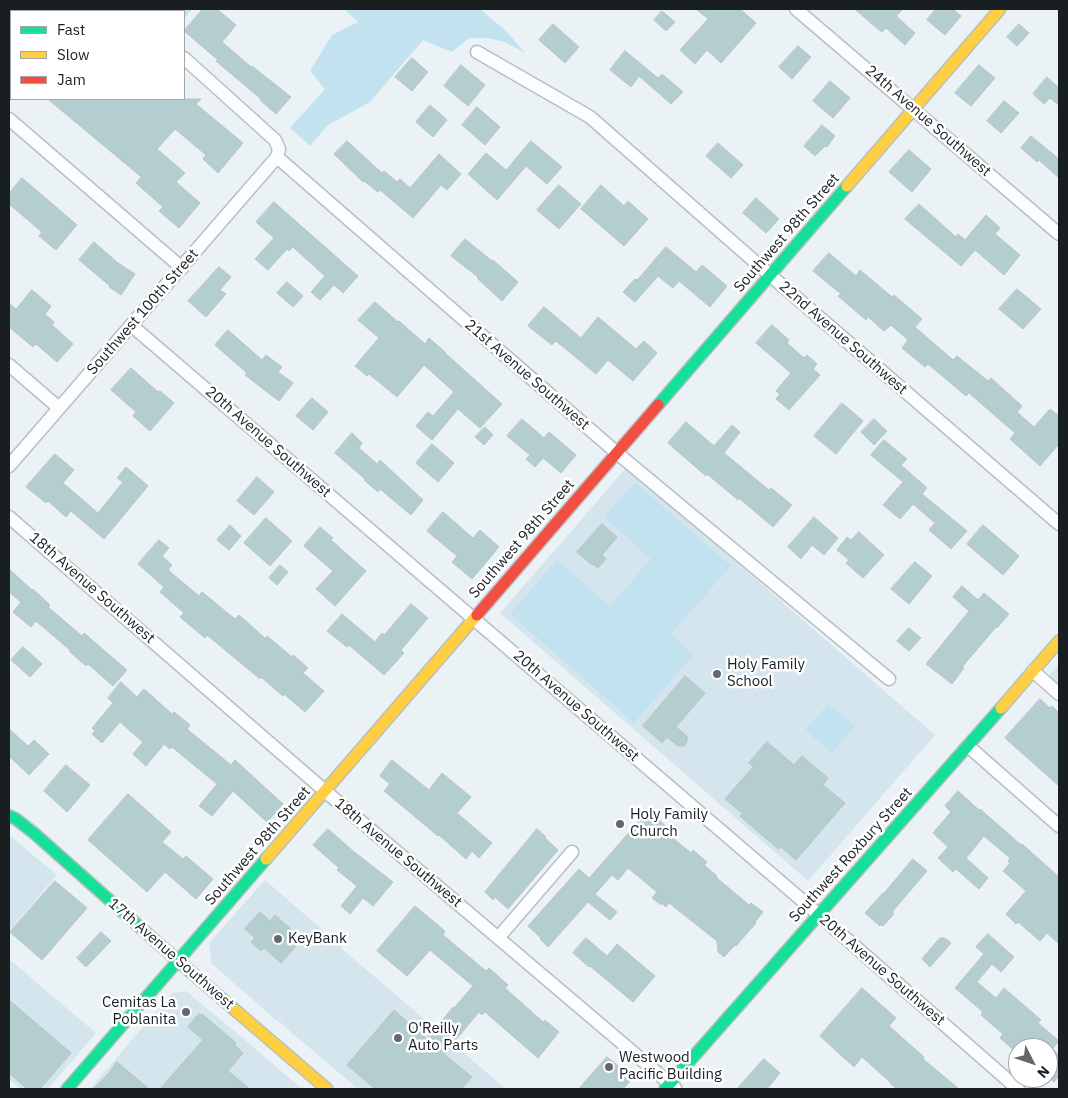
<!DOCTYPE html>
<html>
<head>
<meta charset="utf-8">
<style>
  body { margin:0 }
  #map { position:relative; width:1068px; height:1098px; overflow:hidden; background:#eaf2f6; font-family:"IBM Plex Sans",sans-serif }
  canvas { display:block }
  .frame { position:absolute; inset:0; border:10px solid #191f21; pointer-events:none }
  .legend { position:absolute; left:10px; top:10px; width:175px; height:90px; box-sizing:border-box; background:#fff; border:1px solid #a3a5a6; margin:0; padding:6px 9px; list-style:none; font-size:15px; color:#191f21 }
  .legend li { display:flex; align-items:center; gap:10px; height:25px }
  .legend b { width:25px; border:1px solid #a3a5a6 }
  .north { position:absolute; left:1008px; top:1038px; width:50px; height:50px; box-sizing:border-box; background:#fff; border:1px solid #a3a5a6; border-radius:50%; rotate:131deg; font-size:14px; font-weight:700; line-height:20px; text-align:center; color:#191f21 }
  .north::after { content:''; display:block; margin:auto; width:18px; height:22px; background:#62696c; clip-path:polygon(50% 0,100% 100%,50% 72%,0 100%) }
</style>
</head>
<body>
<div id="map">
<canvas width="1068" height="1098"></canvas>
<div class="frame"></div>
<ul class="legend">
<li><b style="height:6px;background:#16e098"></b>Fast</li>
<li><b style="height:6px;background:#ffcf43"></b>Slow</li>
<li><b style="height:6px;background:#f24e42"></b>Jam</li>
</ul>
<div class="north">N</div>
</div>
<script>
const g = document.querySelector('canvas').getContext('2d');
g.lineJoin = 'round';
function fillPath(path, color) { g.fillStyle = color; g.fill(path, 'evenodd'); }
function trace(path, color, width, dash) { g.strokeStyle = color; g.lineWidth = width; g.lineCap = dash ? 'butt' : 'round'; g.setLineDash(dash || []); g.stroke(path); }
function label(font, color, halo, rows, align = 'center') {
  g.font = font + ' "IBM Plex Sans",sans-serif'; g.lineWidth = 5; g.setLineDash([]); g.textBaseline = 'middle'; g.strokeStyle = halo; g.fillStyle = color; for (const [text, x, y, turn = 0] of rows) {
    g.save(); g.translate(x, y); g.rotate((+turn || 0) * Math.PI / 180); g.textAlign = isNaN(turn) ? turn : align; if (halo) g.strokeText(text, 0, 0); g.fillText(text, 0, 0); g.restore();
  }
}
fillPath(new Path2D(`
  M627,467L935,735L808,881L500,613Z
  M1059,664V694L1044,681Z
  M9,835L57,875L9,931Z
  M265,880L342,947L341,948L506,1089H358L278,1021L309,985L277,1021L212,964L209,943Z
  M9,959L96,1033L48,1089H21L9,1079Z
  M186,991L251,1045L302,1089H90L172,993Z`), '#d5e5ed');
fillPath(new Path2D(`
  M135,9H192L184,19V11H138Z
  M344,9H480L507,32L525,53L505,42L488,38H469L452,52L423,40L370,102L328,125L310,146L290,128L325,89L310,71L332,35L358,22Z
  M635,482L731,566L671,634L693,655L634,723L510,614L557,560L610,606L651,559L604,517Z
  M828,704L855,726L832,753L805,730Z`), '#c2e2f0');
const building = new Path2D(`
  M203,9H217L236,25L222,42L251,67L252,66L291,97L276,114L260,100L261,99L216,61L218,60L184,31Z
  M696,9H740L756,23L721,63L707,50L695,64L680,50L708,19Z
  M855,9H903L896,16L915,33L905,45L886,28L882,32Z
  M936,9H953L961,16L945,35L927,20Z
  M662,11L675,22L666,31L654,20Z
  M553,24L579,47L565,63L539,40Z
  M1019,24L1029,33L1017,46L1007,37Z
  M798,46L811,57L792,79L779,67Z
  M625,51L658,78L662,74L683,92L671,104L639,76L631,87L610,70Z
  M412,58L428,72L412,91L395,77Z
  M461,65L485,85L468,106L444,86Z
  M979,65L995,78L971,106L955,93Z
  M1047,77L1059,88V105L1050,98L1044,104L1033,94Z
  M830,81L850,98L833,118L813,101Z
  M48,99H201L196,104L243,143L218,173L203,159L206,155L175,129L157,149L185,173L176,182L200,203L179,228L159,211L163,207L136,183L141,177Z
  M1004,101L1019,113L1001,133L987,121Z
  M430,105L447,120L433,137L416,122Z
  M477,107L500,127L485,145L462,125Z
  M822,125L835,136L827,147L825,146L815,156L804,146Z
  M1031,136L1059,159V178L1039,160L1037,162L1021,148Z
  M347,141L382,173L384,171L397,182L400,179L410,188L439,154L461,174L447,190L441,185L413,218L380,190L378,192L364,181L363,182L334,154Z
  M531,141L562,167L547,184L526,166L497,200L468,174L486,153L506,170Z
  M718,143L743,165L731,178L706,156Z
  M909,150L931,169L912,192L889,172Z
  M22,178L77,225L56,250L39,236L42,232L9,204V194Z
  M559,185L581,204L559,229L537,210Z
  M601,185L624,206L628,201L648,219L624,246L581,209Z
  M756,198L779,219L766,233L743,213Z
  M274,202L358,276L343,293L334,285L320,300L311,292L325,276L293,247L289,251L287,249L268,270L255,259L274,238L256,222Z
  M919,204L956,237L958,234L965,240L986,215L1000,228L995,234L1020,255L1004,275L975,250L961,266L905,219Z
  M465,239L492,261L493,260L518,282L502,301L477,278L478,277L451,256Z
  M94,242L118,263L135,274L121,295L109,287L110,286L79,260Z
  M666,247L696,272L702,265L727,286L710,307L679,281L673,288L658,276L635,302L623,292L635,279L637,280Z
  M829,253L856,276L860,270L892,297L894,295L922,319L915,327L953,360L957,356L988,381L991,378L1022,406L1017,412L1034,427L1050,409L1059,416V444L1040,466L1010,439L1015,433L969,393L966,396L928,364L925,367L902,348L908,340L891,325L884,331L868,317L866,320L838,296L841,294L813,271Z
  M219,267L231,277L220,290L226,294L206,317L188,301Z
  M287,282L303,296L293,307L277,293Z
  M1017,289L1041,309L1023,329L999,309Z
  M32,290L51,306L45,314L54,322L52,325L73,344L57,362L36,344L33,347L9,327V303L16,309Z
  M375,302L398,322L399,321L425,344L429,338L445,352V353L502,404L480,428L458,409L432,440L416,426L428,412L433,416L454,392L424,365L397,397L369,374L367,376L355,366L379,338L358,320Z
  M544,307L581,338L598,317L636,349L644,341L657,353L633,381L608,360L596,374L556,341L552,345L528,326Z
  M772,325L789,340L787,343L804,358L807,355L817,364L813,369L820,375L789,410L776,399L780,394L776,391L791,373L756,343Z
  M228,330L262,360L266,355L282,367L278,372L293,383L279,401L245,375L247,373L215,345Z
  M131,368L158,392L160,391L174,403L150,431L133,416L136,412L111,390Z
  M312,398L328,412L313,430L296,416Z
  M842,403L863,421L836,454L814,436Z
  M522,419L544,438L549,432L576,455L561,473L543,458L535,467L526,459L530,455L507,436Z
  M874,419L887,431L874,445L861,432Z
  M686,422L714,446L732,425L740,432L724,453L769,490L771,488L792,505L773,527L739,498L738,500L707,474L706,476L668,443Z
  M485,427L493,435L484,445L475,437Z
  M352,433L362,443L359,448L377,464L380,460L423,500L411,515L380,489L378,492L364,480L365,479L335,453Z
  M884,440L907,459L901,465L927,488L922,494L967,531L951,549L929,530L935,523L913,504L900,519L883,505L903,482L871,455Z
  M432,444L454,463L438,482L416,463Z
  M55,454L74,470L63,483L98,513L123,482L117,478L126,467L148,486L104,539L71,511L66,517L48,501L46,503L26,487Z
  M257,477L274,492L254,515L237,501Z
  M443,512L473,538L480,530L499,547L472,579L452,562L457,556L427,531Z
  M814,517L838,538L824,555L812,545L801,559L788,547Z
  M266,518L292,541L270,566L244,543Z
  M602,524L617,537L602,555L606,559L598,568L593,564L592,565L577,552Z
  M230,525L241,536L229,550L217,540Z
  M983,525L1019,556L1003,575L967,544Z
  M320,527L333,538L331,540L366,571L335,606L316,589L333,571L304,546Z
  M859,532L884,555L863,578L846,563L849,560L837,550L847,537L851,540Z
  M159,540L169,548L162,556L172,565L168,570L199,596L202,592L235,619L239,615L266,639L267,636L292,657L293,655L308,668L303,673L324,691L305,712L284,694L283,696L261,677L260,679L207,635L205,638L180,617L184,613L160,592L164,587L138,564Z
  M915,562L932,576L909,604L891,589Z
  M280,565L288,572L277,585L269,578Z
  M9,569L32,590L33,589L50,605L48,607L82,636L84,633L127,670L113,686L88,664L86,666L69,651L70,650L36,621L31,627L13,612L21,602L9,592Z
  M962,586L978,600L984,593L1009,614L997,628L996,627L962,667L964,668L952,684L926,664L969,611L953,597Z
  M411,604L428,618L401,650L404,653L384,675L349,645L347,647L327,631L342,614L375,642L382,633L384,635Z
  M909,628L921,638L909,651L897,641Z
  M23,647L42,664L30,677L11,660Z
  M685,676L705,693L676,727L687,736V742L684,746H678L667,737L662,743L643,726Z
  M121,682L137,697L144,689L172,714L174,712L190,725L187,729L231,765L235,760L283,804L267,822L233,791L212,816L199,806L217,784L172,747L170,749L164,744L146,766L133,754L143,742L120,722L102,743L92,734L95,731L92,728L113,703L108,698Z
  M1040,699L1050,708L1052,706L1059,713V786L1005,738Z
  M9,729L28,746L34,740L49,754L29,775L9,756Z
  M767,742L794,765L802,756L828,778L823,785L845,803L796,860L780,846L778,849L740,816L743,814L725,799L753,767L749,763Z
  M392,760L429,790L442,773L471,797L457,813L492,843L479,858L472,851L466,859L439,835L438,836L384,791L390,784L380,776Z
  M66,765L90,785L67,812L44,791Z
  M958,791L979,810L980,809L1021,845L1022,844L1059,877V944L1047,933L1040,941L1018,922L1016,924L1006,914L1026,891L1003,871L1010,863L1008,861L1010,858L984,836L966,858L988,878L979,889L956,869L953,872L938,858L948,847L933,833L951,812L945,806Z
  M128,794L171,832L162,842L183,859L186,856L213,879L196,899L165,872L147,892L88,840Z
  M648,811L667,827L664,831L691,853L693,850L707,862L704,865L716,875L717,878L749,905L751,903L763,912L755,922L756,923L736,946L735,945L724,957L718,952L717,941L669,903L666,907L662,903L661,905L652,898L657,892L628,868L618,880L612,875L595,894L617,912L610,920L588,902L548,947L540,939L541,938L528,926L579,869L589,878Z
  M328,829L353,851L393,882L373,906L363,898L350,914L341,906L357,886L337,870L339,868L313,845Z
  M537,829L546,837L545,838L558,850L508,909L495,897L493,900L485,892Z
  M913,859L927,871L892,912L894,914L883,926L882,924L880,926L865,913L883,893H884Z
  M55,881L87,908L42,960L10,932Z
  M415,906L445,931L443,935L486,971L489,968L508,985L505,988L543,1022L545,1020L559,1032L538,1058L485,1012L482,1015L479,1012L444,1054L472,1077L461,1089H375L347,1065L394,1010L427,1039L453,1007L454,1008L473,986L430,950L407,976L377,951Z
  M260,912L270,921L275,915L302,939L281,963L264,948L261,951L251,942L255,938L245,929Z
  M101,932L111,941L86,967L77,958Z
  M988,934L1014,957L1001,972L992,964L977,982L996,998L1004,988L1041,1020L1038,1023L1059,1041L1053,1048H1051L1059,1055V1076L1054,1082L1048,1077V1048H1018L1015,1051L1000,1038L1003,1034L981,1015L983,1012L955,988L984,954L976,947Z
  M586,938L607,956L617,944L655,976L633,1002L590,966L589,967L573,953Z
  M940,938H945L951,943L930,967L922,959Z
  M862,988L896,1018L889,1026L924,1057L923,1059L959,1089H897L890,1083V1082L862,1057L854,1067L820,1036Z
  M9,1000L71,1053L40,1089H27L9,1073Z
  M199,1014L201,1015L202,1014L236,1043L235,1045L243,1053L228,1071L250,1089H160L203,1040L188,1027Z
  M607,1057L633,1078L623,1089H579Z
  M764,1059L780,1073L767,1089H737Z
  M117,1062L136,1078L149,1089H93L109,1073Z`);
fillPath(building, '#b4ced0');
trace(building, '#bbc2c3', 1);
const street = new Path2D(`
  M129,9L132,11
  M796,9L1059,234
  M477,52L590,117L770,275L1059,524
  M9,119L182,268
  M277,157L617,453L889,679
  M131,325L818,914L1018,1089
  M9,365L59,408
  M9,466L277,157L279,149L275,140L184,58
  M9,517L325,791L675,1088
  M1033,671L1059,694
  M968,746L1059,826
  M498,938L572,852`);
const fast = new Path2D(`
  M658,405L847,186
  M9,816L16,819L35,834L178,961L235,1010
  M67,1089L266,859
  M665,1089L1001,708`);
const slow = new Path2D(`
  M847,186L1000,9
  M1001,708L1059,641
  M266,859L477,615
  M235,1010L327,1089`);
const jam = new Path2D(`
  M477,615L658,405`);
trace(street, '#b9bfc2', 15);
trace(fast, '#b9bfc2', 14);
trace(slow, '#b9bfc2', 14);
trace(jam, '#b9bfc2', 14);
trace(street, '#fcfdfe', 12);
trace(fast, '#16e098', 11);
trace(slow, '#ffcf43', 11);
trace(jam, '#f24e42', 11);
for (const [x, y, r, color] of [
  [717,674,5,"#62696c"],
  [620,824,5,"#62696c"],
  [278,939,5,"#62696c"],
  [186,1012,5,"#62696c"],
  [398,1038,5,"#62696c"],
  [609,1067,5,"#62696c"]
]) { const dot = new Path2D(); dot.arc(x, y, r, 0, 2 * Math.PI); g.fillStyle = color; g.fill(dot); trace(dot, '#fff', 2); }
label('15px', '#191f21', '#fff', [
  ["24th Avenue Southwest",928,121,41],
  ["Southwest 98th Street",787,233,-49],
  ["Southwest 100th Street",143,312,-49],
  ["22nd Avenue Southwest",843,338,41],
  ["21st Avenue Southwest",527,375,41],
  ["20th Avenue Southwest",268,442,41],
  ["Southwest 98th Street",522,539,-49],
  ["18th Avenue Southwest",92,588,41],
  ["20th Avenue Southwest",576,706,41],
  ["Southwest 98th Street",258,846,-49],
  ["18th Avenue Southwest",398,853,40],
  ["Southwest Roxbury Street",851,855,-48],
  ["17th Avenue Southwest",171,954,41],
  ["20th Avenue Southwest",882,970,41]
]);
label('15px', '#191f21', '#fff', [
  ["Holy Family",727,665],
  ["School",727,682],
  ["Holy Family",630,815],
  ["Church",630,832],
  ["KeyBank",288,939],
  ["Cemitas La",176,1003,"right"],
  ["Poblanita",176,1020,"right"],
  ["O'Reilly",408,1029],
  ["Auto Parts",408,1046],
  ["Westwood",619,1058],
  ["Pacific Building",619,1075]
], 'left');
</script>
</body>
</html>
